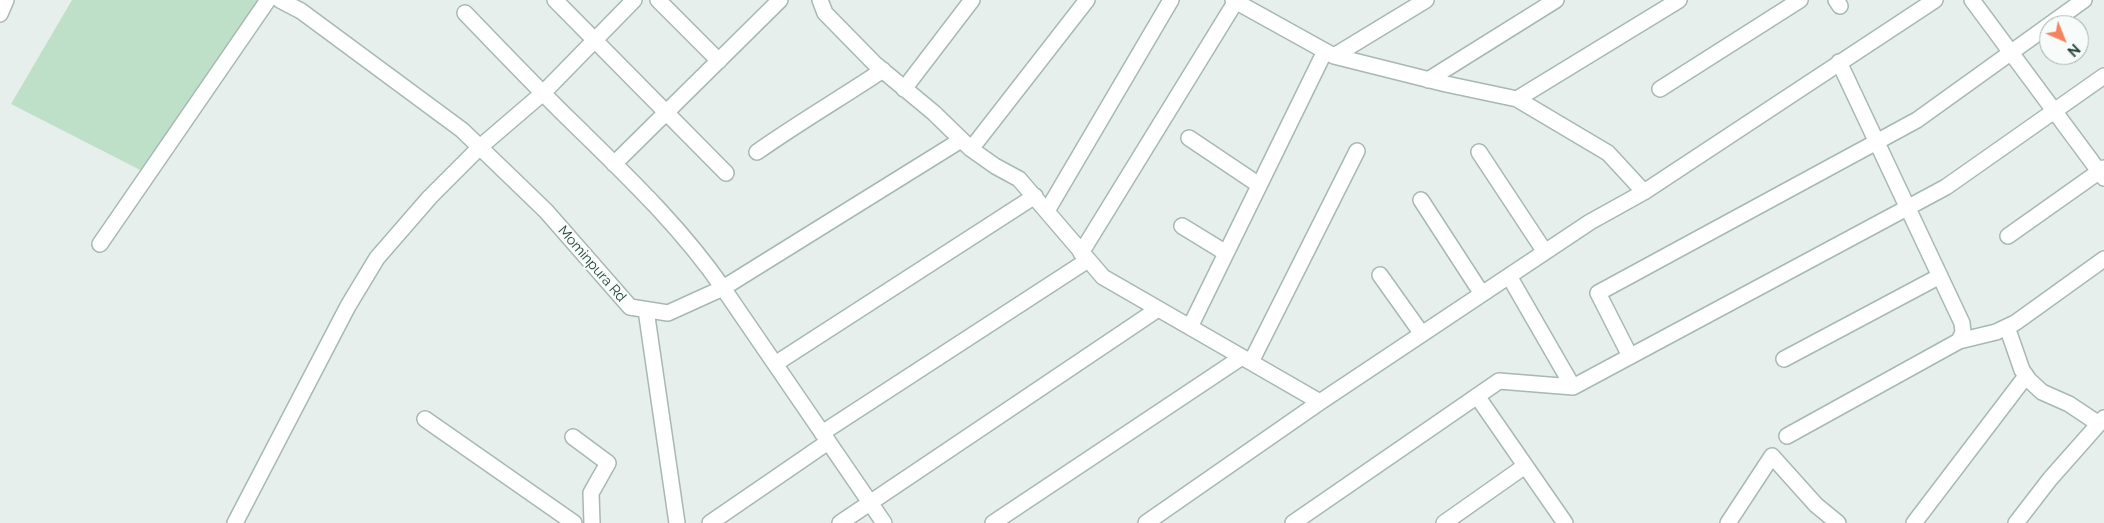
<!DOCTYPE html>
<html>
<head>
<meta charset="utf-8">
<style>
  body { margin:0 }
  #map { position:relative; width:2104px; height:523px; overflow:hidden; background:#e6efeb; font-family:Raleway,sans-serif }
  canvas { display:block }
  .north { position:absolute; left:2039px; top:15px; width:50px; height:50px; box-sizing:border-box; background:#f7fbf9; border:1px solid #a3b1ad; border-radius:50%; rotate:136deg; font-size:14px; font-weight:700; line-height:20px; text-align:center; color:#24423a }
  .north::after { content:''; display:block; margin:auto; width:18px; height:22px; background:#f4845f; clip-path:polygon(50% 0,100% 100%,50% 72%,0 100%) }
</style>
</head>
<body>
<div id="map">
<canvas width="2104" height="523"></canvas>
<div class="north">N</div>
</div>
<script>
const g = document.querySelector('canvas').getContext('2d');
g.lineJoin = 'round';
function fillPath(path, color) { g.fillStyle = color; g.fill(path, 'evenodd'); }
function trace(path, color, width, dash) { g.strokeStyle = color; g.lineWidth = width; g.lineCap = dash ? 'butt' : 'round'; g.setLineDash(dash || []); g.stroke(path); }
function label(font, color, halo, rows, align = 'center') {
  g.font = font + ' Raleway,sans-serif'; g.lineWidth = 4; g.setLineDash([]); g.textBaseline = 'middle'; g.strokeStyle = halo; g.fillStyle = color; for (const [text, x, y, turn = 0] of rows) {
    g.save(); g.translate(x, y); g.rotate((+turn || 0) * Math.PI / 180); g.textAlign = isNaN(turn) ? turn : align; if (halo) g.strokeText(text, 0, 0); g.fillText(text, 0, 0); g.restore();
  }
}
fillPath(new Path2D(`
  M72,0H268L148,174L11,104Z`), '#bfe0c8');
const street = new Path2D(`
  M280,0L301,11L462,130L546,211L630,307L668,313L723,288L884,523
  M555,0L726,173
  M658,0L719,61
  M820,0L825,13L875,64L934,113L971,149L995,166L1019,179L1103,277L1320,402
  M1233,0L1334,56L1446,84L1517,99L1608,153L1644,192
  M1836,0L1840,6
  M1972,0L2104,178
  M465,13C500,49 535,86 572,122C626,175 680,226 723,288L961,140
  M0,14L6,0
  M1334,56L1426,0
  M1428,80L1556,0
  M904,89L972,0
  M1660,89L1800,0
  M1517,99L1679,0
  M1189,138L1259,185
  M971,149L1087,0
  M757,152C798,123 841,98 883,70
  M1479,152L1545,252
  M614,164L780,0
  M1421,200L1482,294
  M1047,211L1171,0
  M1182,226L1226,253
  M2008,236L2104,168
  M100,244L268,0
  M1081,253L1236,1
  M1380,275L1422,334
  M1509,276L1573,387L1946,187L2104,76
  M646,310L677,523
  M1190,327L1325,51
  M2007,327L2022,370L2029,380L2042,392L2069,404L2099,424
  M1959,341L1996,332L2015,323L2104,259
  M1630,356L1598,293L1917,120L2084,0
  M1784,359L1940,276
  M1251,362L1357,151
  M775,364L1035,196
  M1477,396L1565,523
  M425,419L574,523
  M822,433L1088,260
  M1787,436L1959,341L1963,332L1962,323L1839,62
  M573,437L608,463L591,493L592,523
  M235,523L348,306L377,258L430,197L480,147L543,93L634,0
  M710,523L828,442
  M840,523L1158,309
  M993,523L1242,357
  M1146,523L1320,402L1590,222L1644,192L1935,0
  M1293,523L1499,381L1573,387
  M1444,523L1525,466
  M1728,523L1772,456L1816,505L1838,523
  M1914,523L2026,376
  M2016,523L2050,479L2104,418`);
trace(street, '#a8b8b2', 18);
trace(street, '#fff', 15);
label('14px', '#24423a', '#f7fbf9', [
  ["Mominpura Rd",592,264,49]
]);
</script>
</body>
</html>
